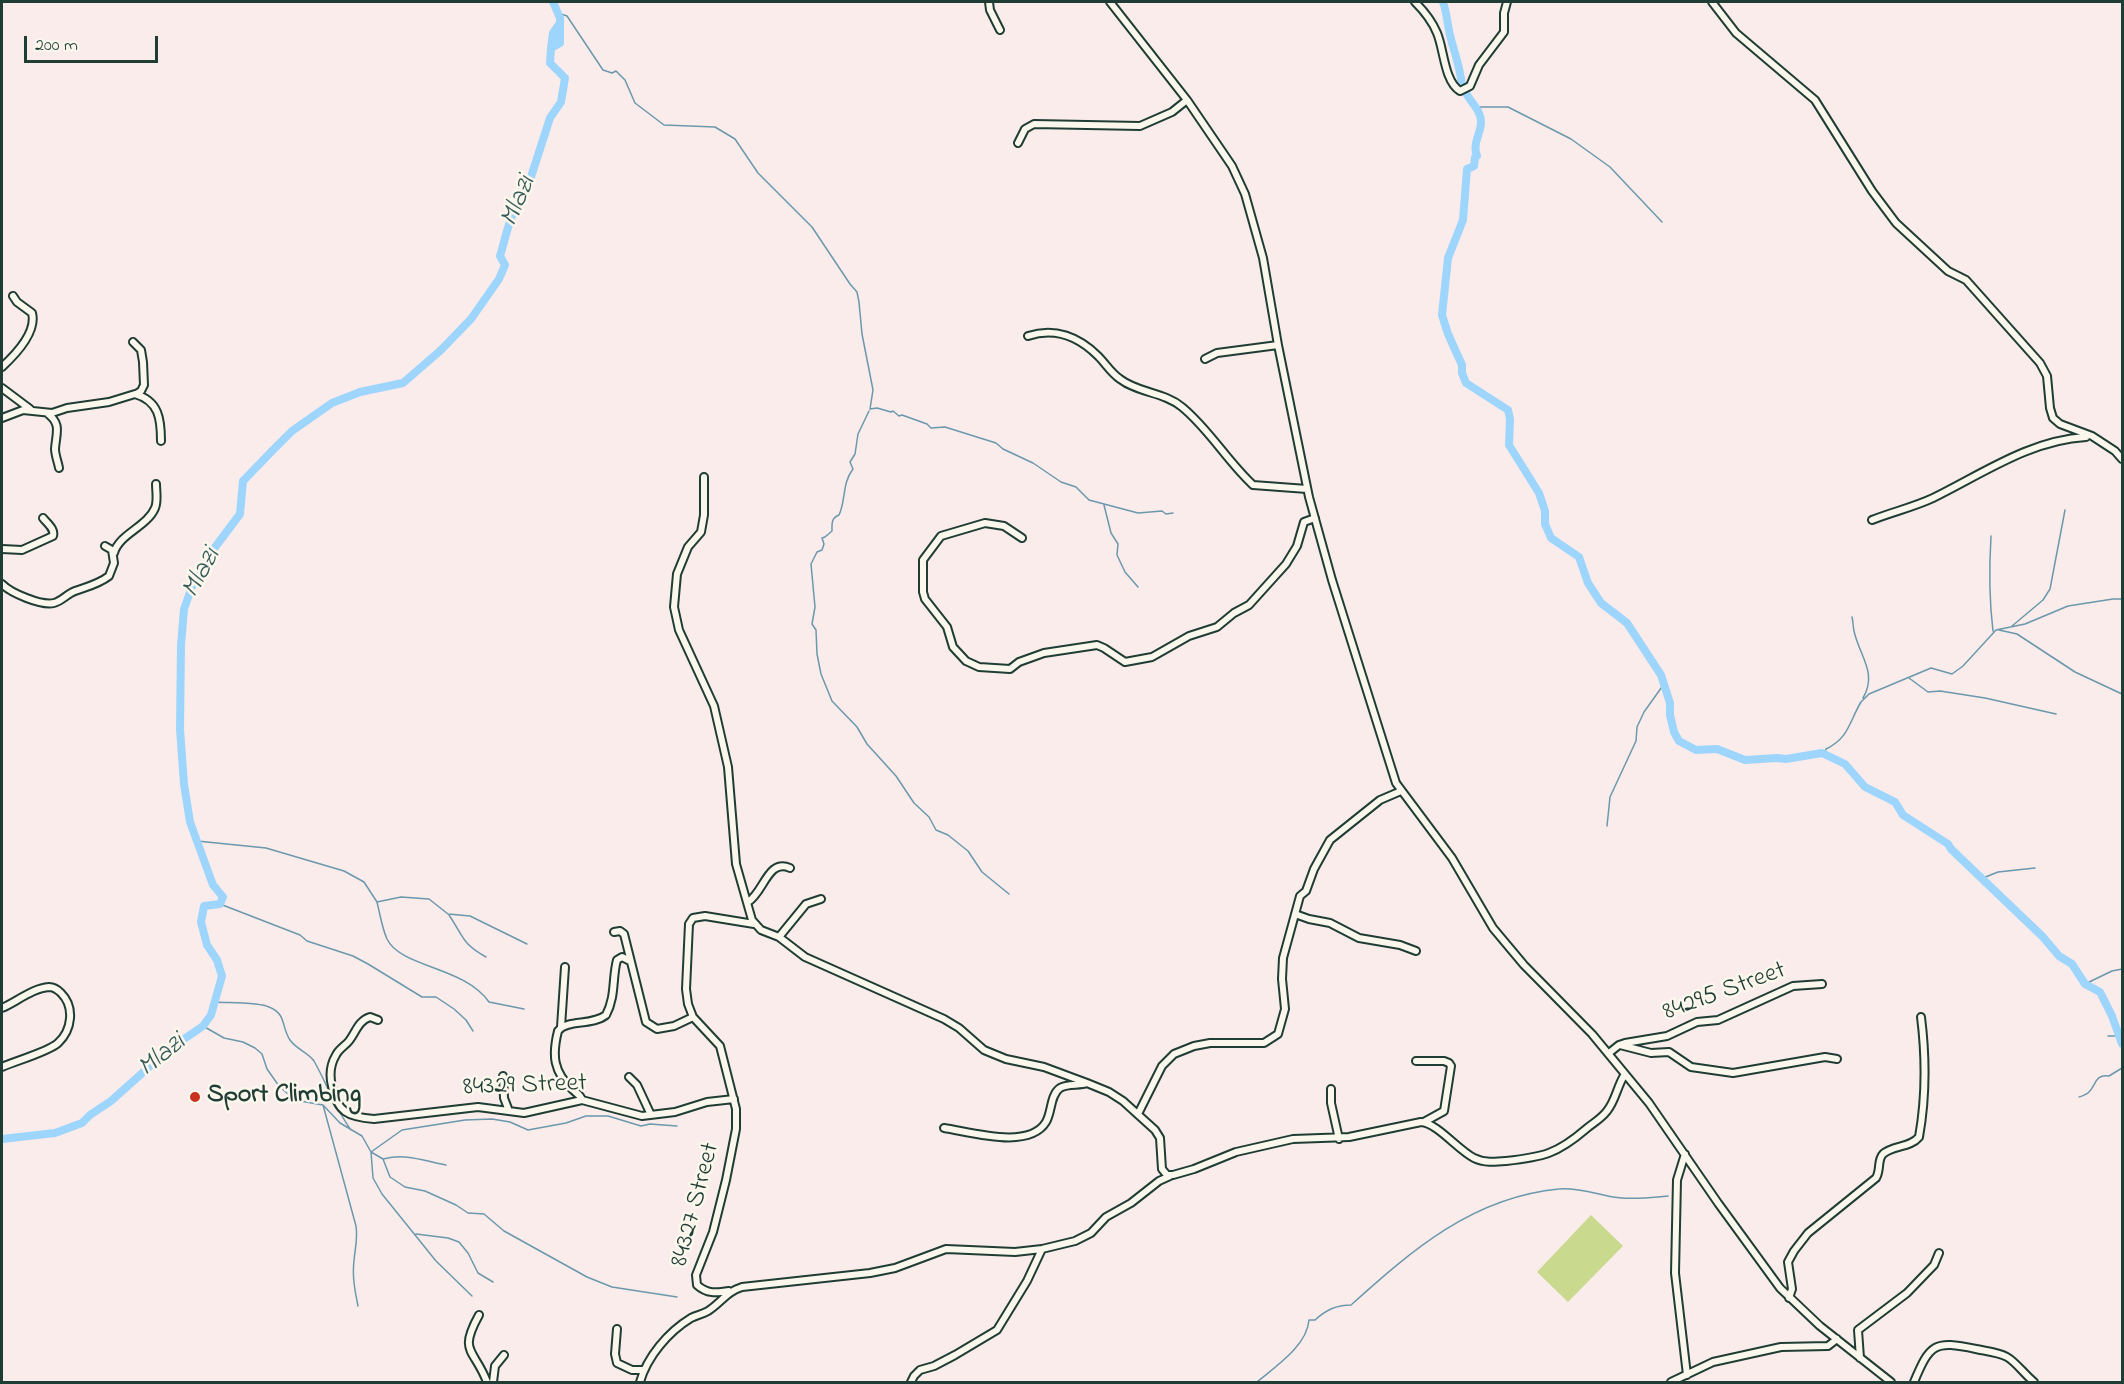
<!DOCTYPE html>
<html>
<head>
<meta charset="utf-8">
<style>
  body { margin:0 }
  #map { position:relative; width:2124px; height:1384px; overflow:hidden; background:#faecea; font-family:"Indie Flower",sans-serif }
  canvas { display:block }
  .frame { position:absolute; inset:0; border:3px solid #1f3d34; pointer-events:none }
  .scale { position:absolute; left:24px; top:36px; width:134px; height:27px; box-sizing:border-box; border:3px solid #1f3d34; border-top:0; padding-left:8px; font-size:18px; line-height:21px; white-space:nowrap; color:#1f3d34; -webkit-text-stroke:4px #fbf7ec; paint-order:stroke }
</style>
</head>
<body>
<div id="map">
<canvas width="2124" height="1384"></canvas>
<div class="frame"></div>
<div class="scale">200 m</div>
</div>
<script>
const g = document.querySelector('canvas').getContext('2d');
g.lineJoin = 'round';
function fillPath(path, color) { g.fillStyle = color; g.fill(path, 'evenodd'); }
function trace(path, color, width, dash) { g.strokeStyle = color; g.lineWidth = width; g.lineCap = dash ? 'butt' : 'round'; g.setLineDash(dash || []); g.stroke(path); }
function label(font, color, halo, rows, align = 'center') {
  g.font = font + ' "Indie Flower",sans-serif'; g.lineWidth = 5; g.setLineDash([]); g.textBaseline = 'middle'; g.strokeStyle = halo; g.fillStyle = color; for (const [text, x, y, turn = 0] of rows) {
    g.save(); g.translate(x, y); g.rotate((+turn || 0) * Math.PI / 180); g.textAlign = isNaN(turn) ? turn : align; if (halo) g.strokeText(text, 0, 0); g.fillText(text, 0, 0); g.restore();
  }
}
fillPath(new Path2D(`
  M1591,1215L1623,1246L1568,1302L1537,1272Z`), '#c9da8e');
trace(new Path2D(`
  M558,13L567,16L603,70L612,73L616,71L625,80L635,103L664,125L715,127L735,139L758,173L812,227L850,284L857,292L859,302L862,334L873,390L870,409L877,408L891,412L893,411L899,416L902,415L927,424L931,428L945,427L996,443L1003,449L1033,463L1061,482L1076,487L1089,500L1138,513L1162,511L1166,514L1173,513
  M1476,107H1508L1571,139L1610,167L1662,222
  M869,411L858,434L855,454L850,462L853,469C842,483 846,500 839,515C831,518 832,524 832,531L825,537L822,538L824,544L822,550L817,552L811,564L815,607L812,624L816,630L817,654L821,674L832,701L857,727L867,744L896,776L914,803L929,817L936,830L948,835L968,851L982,872L1009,894
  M1104,505L1111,533L1118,544L1117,555L1125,572L1138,587
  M1991,536C1989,569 1989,599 1993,631
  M1852,617C1853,621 1853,626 1854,631C1859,655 1878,673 1863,698
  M2012,626L2043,600L2050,589L2065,510
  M1999,630L2017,634L2075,672L2122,694
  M1909,678L1928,692L1940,691L1985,698L2056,714
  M1860,703L1869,694L1931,668L1952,674L1963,666L1996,630L2025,624L2068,606L2113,599H2122
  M1824,754L1826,749C1849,738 1849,722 1861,702
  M1607,826L1610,797L1636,741L1637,727L1644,712L1664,684
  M197,841L266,848L344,871L364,882L377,902L401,897L429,899L448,914L470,916L527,944
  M1983,878L1998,872L2035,868
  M377,902C380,914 382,928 387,939C401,968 464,966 489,1002L524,1009
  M220,904L300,935L307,941L353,956L368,964L422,997H436L454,1009L466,1020L473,1031
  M449,915C464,937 461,943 486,957
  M2085,984L2112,971L2122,969
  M215,1002C228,1003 259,1002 269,1007C287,1014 281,1027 290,1040C296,1049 309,1053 314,1061C327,1084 335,1108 351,1130
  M203,1026L224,1038L243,1042L255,1048L262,1054L267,1069L279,1086L288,1094L300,1101L323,1105L340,1123L362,1136L371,1152L383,1159L390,1177L405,1187L425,1191L456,1205L468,1213L484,1214L504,1231L587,1277L612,1287L677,1297
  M2108,1036H2115L2118,1033
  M2079,1097C2080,1097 2087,1094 2088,1093C2097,1085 2094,1074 2109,1076L2122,1068
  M323,1105L356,1226C358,1239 355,1248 354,1261C352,1276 355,1291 358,1306
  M383,1159C408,1153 423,1161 446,1165
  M416,1234L448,1238L459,1242L468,1253L478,1273L493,1282
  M472,1296L436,1261L382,1194L373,1178L371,1152L402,1130L465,1120L492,1119L510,1122L528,1130L566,1123L586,1116H608L641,1126L650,1124L677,1126
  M1257,1382C1275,1367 1307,1346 1309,1320H1315C1326,1310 1336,1305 1351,1305C1412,1250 1473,1197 1559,1189C1576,1187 1596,1194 1613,1197C1630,1200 1650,1198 1668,1196`), '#6b98ad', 1.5);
trace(new Path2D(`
  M1443,2C1447,13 1447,23 1450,35C1454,52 1461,69 1462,87
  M551,48L553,33L560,23
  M1465,91C1469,101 1481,109 1481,122C1481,134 1472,143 1477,156L1475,157L1474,166L1467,169L1463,220L1448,258L1442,315L1448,334L1462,365V373L1466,383L1508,410L1510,419L1509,445L1539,493L1545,511V524L1551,538L1579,557L1588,583L1601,603L1627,623L1661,675L1670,703V715L1674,732L1679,741L1696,750L1717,749L1745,760L1777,758L1786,759L1822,753L1845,764L1865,787L1895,802L1903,815L1948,844L1951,849L2043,937L2059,956L2072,964L2085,984L2100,992L2112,1016L2122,1044
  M2,1139L55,1133L82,1123L90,1115L111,1101L168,1050L203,1026L211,1015L222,976L217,960L207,945L201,922L204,906L220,904L223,897L213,885L190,822L184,784L180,729L181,645L184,609L193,584L210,554L240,514L243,481L272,451L292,431L332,403L360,392L403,383L441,350L471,319L499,279L505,265L500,256C506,237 509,214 523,199L522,189L530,180L550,118L561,102L565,78L550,63L551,48L560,43V18L553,2`), '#9ed5fd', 8);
const minor = new Path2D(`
  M989,2L990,10L1000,30
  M1110,2L1187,100L1232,166L1245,194L1263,258L1278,345L1309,497L1332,580L1396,783L1452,858L1493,928L1524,965L1592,1034L1649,1103L1718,1203L1780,1288L1820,1326L1891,1382
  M1415,2C1424,11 1432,21 1437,33C1444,49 1444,81 1460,91L1470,86L1479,65L1504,32V13L1507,2
  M1712,2L1736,33L1815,100L1872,191L1896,223L1948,271L1966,280L2040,363L2047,376L2050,408L2053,418L2060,424L2092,436L2115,451L2122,459
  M1018,143L1025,129L1034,124L1140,126L1172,112L1187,100
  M1028,336C1055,327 1079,337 1098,356C1106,364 1111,373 1120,379C1138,393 1164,392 1182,407C1209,429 1227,461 1253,485L1307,489
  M133,342L141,350L143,362L144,385L141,391L136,394
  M1205,359L1217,353L1278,345
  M2,367C15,355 37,332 32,313L17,302L13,296
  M2,388L30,409
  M47,413C62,424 56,433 55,449C55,455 58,462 59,468
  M2,418L23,410L52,413L67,408L109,402L135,394C159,401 161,419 161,441
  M704,477V515L701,532L688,547L677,574L674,607L679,630L714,706L728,767L736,864L752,920L761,930L779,937L805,957L944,1019L959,1028L984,1050L1006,1059L1044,1067L1087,1083L1109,1092L1123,1101L1155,1130L1160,1138L1162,1169L1167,1175H1173L1194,1169L1236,1152L1293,1139L1349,1137L1421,1122C1437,1123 1458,1150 1474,1158C1484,1163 1495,1162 1506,1161C1543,1157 1557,1154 1586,1129C1593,1123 1601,1119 1607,1111C1616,1100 1617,1086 1625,1074
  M1872,520C1892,512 1914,507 1933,498C1982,474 2030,440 2086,437
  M1022,538L1004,526L985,523L941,536L923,560V592L925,599L947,627L953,647L966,661L979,667L1010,669L1019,662L1044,653L1097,645L1104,648L1125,662L1152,657L1189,636L1217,627L1234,613L1249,605L1286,564L1297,546L1304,522L1315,518
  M2,549L22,550L53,536C55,529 48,524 43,518
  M114,553C119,534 147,527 155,508C158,501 156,491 156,484
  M2,584C11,593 41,606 54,603C62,601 67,594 75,591C86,587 99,584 109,576L114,563L112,550L105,546
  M748,902C764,892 768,858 790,868
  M1295,914L1309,919L1330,923L1359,938L1400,945L1416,951
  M614,932L620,931L624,934L646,1022L657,1029L674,1026L693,1017
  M779,937L806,904L821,899
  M2,1008C16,1002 33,988 49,987C54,987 57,989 61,993C75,1007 72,1030 58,1043C48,1052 15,1061 2,1067
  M378,1020L370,1017C358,1021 356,1032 349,1041C345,1046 339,1049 336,1055C330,1065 329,1074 332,1086C337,1112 348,1117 374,1119L478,1107L524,1113L582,1100L642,1116L675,1112L707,1102L734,1099
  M561,1027L565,967
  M1620,1045L1651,1053L1669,1052L1691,1067L1733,1073L1825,1057L1837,1059
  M1609,1053L1619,1045L1625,1043L1667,1036L1697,1022L1718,1020L1793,986L1822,984
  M1416,1061H1444L1449,1063L1451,1066L1444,1111L1424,1122
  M503,1076L504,1098L509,1111
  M629,1077L637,1085L651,1115
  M1331,1089V1103L1339,1139
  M582,1100C580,1094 577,1094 573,1090C553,1072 552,1055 558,1031C567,1019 592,1026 606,1015C616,996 612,978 617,960L622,957L630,961
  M1138,1114L1162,1066L1174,1054L1194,1046L1210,1043H1264L1278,1034L1285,1009L1282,979L1283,958L1300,896L1306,891L1314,869L1330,840L1380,800L1401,791
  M944,1128C971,1132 1029,1150 1046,1122C1052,1112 1050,1095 1060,1088C1068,1083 1079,1086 1087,1083
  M1685,1154L1677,1180L1675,1273L1687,1375
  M729,1291C716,1293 707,1294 697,1285L696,1275L713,1232L726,1180L736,1129V1109L720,1046L693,1017L688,1004L686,989L689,924L693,918L705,916L754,924
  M1789,1298L1792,1289L1788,1262L1794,1251L1808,1233L1876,1178C1881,1170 1877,1160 1883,1154C1893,1145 1910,1148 1919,1137C1926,1098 1926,1057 1921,1017
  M479,1315C458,1353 474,1348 487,1382
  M617,1329L615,1354L617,1363L632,1370H644
  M1860,1358L1858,1330L1907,1293L1934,1265L1939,1253
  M493,1382L495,1366L504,1355
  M640,1382C647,1357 668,1332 691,1318C697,1315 703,1314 708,1311C722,1302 726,1292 742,1287L870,1273L895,1268L946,1249L1015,1252L1042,1249L1075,1241L1091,1233L1106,1217L1131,1203L1159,1181L1170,1176
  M911,1382L914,1376L920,1370L934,1366L955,1355L997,1330L1027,1281L1042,1249
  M1671,1382L1713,1362L1781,1347L1828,1346L1837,1339
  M1914,1382C1930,1344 1934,1340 1976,1349C1985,1351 1998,1352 2007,1357C2016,1362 2025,1375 2034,1382`);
trace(minor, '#1f3d34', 10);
trace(minor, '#fbf7ec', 6);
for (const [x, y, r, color] of [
  [195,1097,6,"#c8321e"]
]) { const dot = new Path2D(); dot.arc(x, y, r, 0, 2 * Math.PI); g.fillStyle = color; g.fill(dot); trace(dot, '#fbf7ec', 2); }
label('26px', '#1f3d34', '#fbf7ec', [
  ["84295 Street",1725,993,-20],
  ["84329 Street",525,1087,-2],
  ["84327 Street",697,1205,-75]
]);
label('bold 26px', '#1f3d34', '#fbf7ec', [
  ["Sport Climbing",207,1097]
], 'left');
label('italic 27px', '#385b5c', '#fbf7ec', [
  ["Mlazi",520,202,-67],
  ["Mlazi",203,574,-61],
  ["Mlazi",163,1057,-38]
]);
</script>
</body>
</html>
